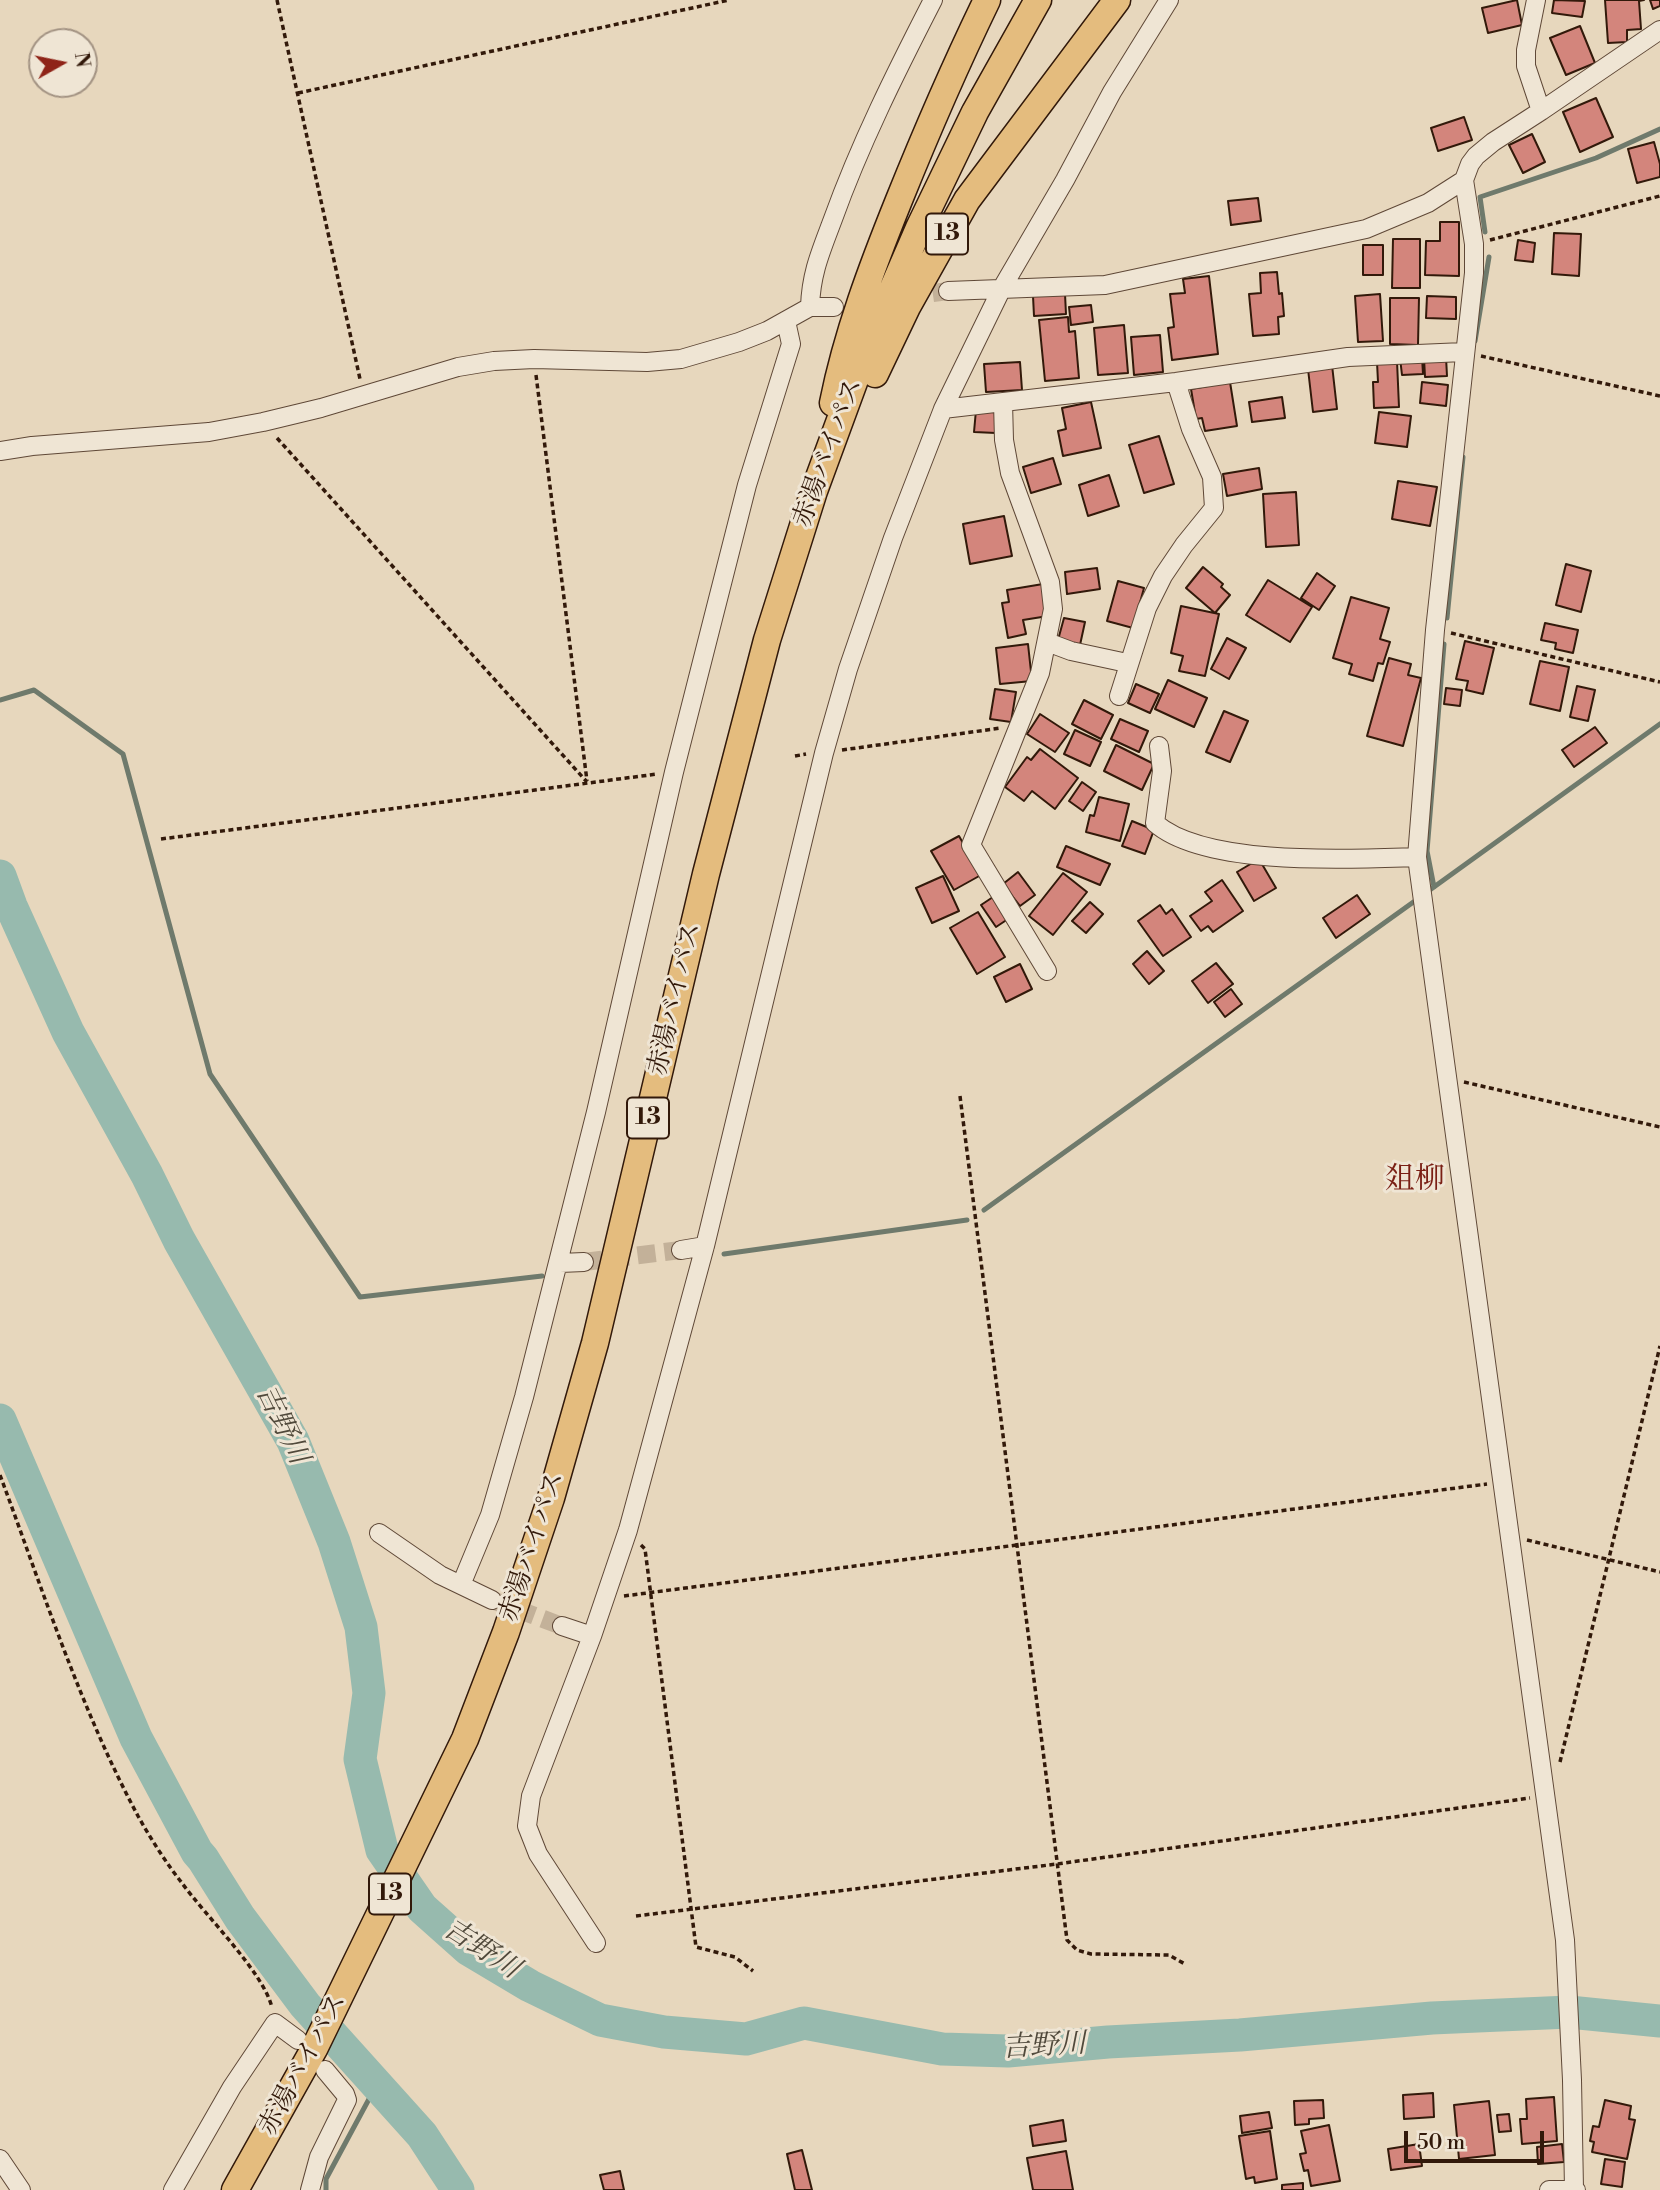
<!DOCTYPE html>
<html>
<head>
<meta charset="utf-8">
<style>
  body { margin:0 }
  #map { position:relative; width:1660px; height:2190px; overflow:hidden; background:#e7d7bd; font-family:"Libre Bodoni",serif }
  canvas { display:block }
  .north { position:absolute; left:28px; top:28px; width:70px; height:70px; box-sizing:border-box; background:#efe5d4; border:2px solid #a39383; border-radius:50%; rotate:81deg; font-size:19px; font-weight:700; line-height:28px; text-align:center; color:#32190a }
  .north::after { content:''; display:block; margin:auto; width:24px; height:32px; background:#8f2418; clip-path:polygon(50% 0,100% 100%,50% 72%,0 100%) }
  .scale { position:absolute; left:1404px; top:2131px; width:140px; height:32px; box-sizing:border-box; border:4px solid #32190a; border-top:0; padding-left:9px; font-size:21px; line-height:24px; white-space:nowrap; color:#32190a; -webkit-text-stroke:5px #efe5d4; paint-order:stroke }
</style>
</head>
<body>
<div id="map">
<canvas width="1660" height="2190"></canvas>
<div class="north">N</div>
<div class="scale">50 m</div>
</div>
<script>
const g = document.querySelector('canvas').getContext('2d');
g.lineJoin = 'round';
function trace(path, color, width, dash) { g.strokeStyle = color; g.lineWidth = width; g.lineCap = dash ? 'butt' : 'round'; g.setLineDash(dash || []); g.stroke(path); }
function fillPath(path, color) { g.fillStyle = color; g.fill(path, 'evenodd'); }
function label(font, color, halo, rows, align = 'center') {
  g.font = font + ' "Libre Bodoni","Noto Serif JP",serif'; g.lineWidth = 6; g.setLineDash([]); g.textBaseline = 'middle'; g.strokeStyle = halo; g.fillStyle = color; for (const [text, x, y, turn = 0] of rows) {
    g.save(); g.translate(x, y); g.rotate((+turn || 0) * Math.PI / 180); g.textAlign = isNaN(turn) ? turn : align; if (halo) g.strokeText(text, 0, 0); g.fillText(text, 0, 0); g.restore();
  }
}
trace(new Path2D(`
  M1485,232L1480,197L1596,158L1660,129
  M1475,341L1489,257
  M1447,618L1463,457
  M0,700L34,690L123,754L210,1074L360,1297L542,1276
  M1434,887L1427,851L1444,644
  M1427,892L1660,724
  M984,1210L1419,898
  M724,1254L967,1220
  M326,2190V2179L376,2086`), '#6f7a6c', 5);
trace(new Path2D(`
  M0,876L11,906L68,1032L147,1175L179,1240L293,1441L334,1542L361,1627L369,1693L360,1759L382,1850L422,1908L468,1949L530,1986L600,2020L664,2032L746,2039L804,2023L942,2049L1008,2051L1108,2042L1240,2035L1432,2018L1569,2012L1660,2021
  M0,1420L136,1738L197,1852L203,1859L240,1918L305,2005L422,2135L458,2190`), '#97baae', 33);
const building = new Path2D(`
  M1517,0L1522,25L1488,33L1482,8Z
  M1554,0L1585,1L1582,17L1552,13Z
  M1605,0H1644L1639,1L1641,29L1627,30V42L1608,43Z
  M1650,0H1660V6L1653,9Z
  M1580,26L1595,63L1566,75L1550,38Z
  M1596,98L1613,137L1580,152L1563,112Z
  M1464,117L1472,140L1438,151L1431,128Z
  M1532,134L1545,162L1523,173L1509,145Z
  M1654,142L1660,164V177L1637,183L1628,149Z
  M1258,198L1261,221L1231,225L1228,201Z
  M1440,222H1459V276L1425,275L1426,241H1440Z
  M1554,233L1581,234L1579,276L1552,274Z
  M1393,239H1420V288H1392Z
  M1518,240L1535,243L1533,262L1515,260Z
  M1363,245H1383V275H1363Z
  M1277,272L1279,294L1282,293L1284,316L1278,317L1279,334L1253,336L1249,294L1261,293L1260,273Z
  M1209,276L1218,354L1172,360L1168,328L1174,327L1170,294L1185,293L1183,279Z
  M1065,294L1066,314L1034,316L1033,296Z
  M1380,294L1383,341L1358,342L1355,296Z
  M1427,296L1456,297V319L1426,318Z
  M1390,298H1419L1418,345L1390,344Z
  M1091,305L1093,322L1071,325L1069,307Z
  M1068,317L1069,332L1075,331L1079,378L1045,381L1039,320Z
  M1124,325L1128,373L1098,375L1094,328Z
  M1160,335L1163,372L1134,375L1131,337Z
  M1422,357L1423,374L1402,375L1400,358Z
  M1446,357L1447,376L1425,377L1424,358Z
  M1397,361L1399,407L1374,408L1373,382H1378L1377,362Z
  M1020,362L1022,390L986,392L984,364Z
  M1332,365L1337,409L1313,412L1308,369Z
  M1230,382L1237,426L1205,431L1202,418L1196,419L1191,389Z
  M1422,382L1448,385L1446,406L1420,403Z
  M1282,397L1285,418L1252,422L1249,402Z
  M1091,402L1101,448L1063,456L1058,431L1066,429L1062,408Z
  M976,410L997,412L996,433L974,432Z
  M1379,412L1411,416L1407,447L1375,443Z
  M1159,436L1174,484L1144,493L1129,445Z
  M1053,458L1061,484L1031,493L1023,467Z
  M1259,468L1262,489L1227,496L1223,474Z
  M1109,475L1119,506L1088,516L1079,485Z
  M1398,481L1437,487L1430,526L1392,519Z
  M1296,492L1299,545L1266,547L1263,494Z
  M1004,516L1012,556L970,564L963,524Z
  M1566,564L1591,571L1581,612L1556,605Z
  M1203,567L1223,584L1221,587L1230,595L1215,613L1186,588Z
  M1097,568L1100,589L1067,594L1065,572Z
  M1317,573L1335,586L1319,610L1301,598Z
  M1268,580L1312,607L1290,642L1246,615Z
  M1118,581L1144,588L1133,628L1107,621Z
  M1043,584L1048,616L1023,620L1026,634L1008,638L1002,603L1009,602L1007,590Z
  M1351,597L1389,608L1380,639L1390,642L1383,664L1378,663L1373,681L1349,674L1352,664L1333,658Z
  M1181,606L1219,614L1205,676L1179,671L1183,656L1171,653Z
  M1064,618L1085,622L1080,645L1058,640Z
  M1545,623L1578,630L1573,653L1555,649L1556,643L1541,640Z
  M1227,638L1246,648L1229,679L1211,669Z
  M1465,641L1494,648L1483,694L1466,690L1468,681L1456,679Z
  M1028,644L1032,681L1000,684L996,648Z
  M1389,658L1411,664L1408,675L1421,678L1403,746L1367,736Z
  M1540,661L1569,667L1560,711L1530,704Z
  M1168,680L1207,698L1194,727L1155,709Z
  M1136,684L1159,694L1150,713L1128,703Z
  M1577,686L1595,690L1588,721L1570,717Z
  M1446,688L1462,690L1460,706L1444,704Z
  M995,689L1016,692L1011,722L990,719Z
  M1084,700L1113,715L1101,739L1072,724Z
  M1224,711L1248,721L1230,762L1206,752Z
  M1040,714L1069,733L1055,752L1027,734Z
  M1120,719L1148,731L1139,752L1111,739Z
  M1595,727L1607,743L1574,767L1562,750Z
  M1075,730L1101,742L1090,766L1064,754Z
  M1116,745L1154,764L1142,790L1104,771Z
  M1040,749L1078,778L1055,809L1032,791L1024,801L1005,787L1027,757L1031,760Z
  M1082,782L1096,792L1083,811L1069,801Z
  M1099,797L1129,804L1120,841L1086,832L1090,815L1094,816Z
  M1132,821L1154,830L1145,854L1122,846Z
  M959,836L981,875L954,890L931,851Z
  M1066,846L1110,864L1100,885L1057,867Z
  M1259,859L1276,888L1254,901L1237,872Z
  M1018,872L1035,895L1020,906L1003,884Z
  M1063,873L1087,892L1053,935L1029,916Z
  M943,876L959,911L932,923L916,888Z
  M1222,880L1243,911L1213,932L1208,926L1201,931L1190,916L1212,901L1205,892Z
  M996,895L1011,917L996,927L981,905Z
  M1357,895L1370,914L1336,938L1323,918Z
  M1090,902L1103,914L1086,933L1072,921Z
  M1160,905L1166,914L1172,909L1191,937L1163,956L1138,921Z
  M978,912L1005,957L977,974L950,928Z
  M1147,951L1164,971L1149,984L1133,964Z
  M1216,963L1233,984L1208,1003L1192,981Z
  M1020,964L1032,989L1006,1002L994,977Z
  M1231,989L1242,1004L1225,1017L1214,1002Z
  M1433,2093L1434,2117L1404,2119L1403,2095Z
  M1554,2097L1557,2141L1522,2144L1520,2119H1527L1526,2099Z
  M1323,2100L1324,2118L1309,2119V2124L1295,2125L1294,2101Z
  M1605,2100L1631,2106L1629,2119L1635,2120L1627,2159L1592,2152L1594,2142L1590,2141L1593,2126L1599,2127Z
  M1489,2101L1495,2155L1459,2159L1454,2105Z
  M1269,2112L1272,2128L1242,2133L1240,2116Z
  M1509,2114L1511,2131L1499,2132L1497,2115Z
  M1063,2120L1066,2141L1033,2146L1030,2126Z
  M1329,2125L1340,2181L1311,2186L1308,2170L1304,2171L1300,2154L1306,2153L1301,2131Z
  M1270,2131L1277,2179L1255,2183L1254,2177L1246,2179L1239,2136Z
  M1419,2144L1422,2166L1391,2170L1388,2149Z
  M1562,2144L1564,2162L1538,2164L1537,2147Z
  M802,2150L812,2190H795L787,2154Z
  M1066,2151L1073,2190H1033L1027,2158Z
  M1605,2159L1625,2162L1622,2187L1601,2184Z
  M620,2171L624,2190H604L600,2175Z
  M1303,2183V2190H1282V2185Z`);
fillPath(building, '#d3857c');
trace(building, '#32190a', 2);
trace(new Path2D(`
  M906,297L948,291
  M584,1262L681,1250
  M492,1600L562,1626`), '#c3b199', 18, [18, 9]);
const minor = new Path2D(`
  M1536,0L1526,50V66L1541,111
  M948,291L1105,285L1366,229L1428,203L1464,180
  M810,307C811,273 821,251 833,219C860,144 896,72 933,0
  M1003,402L1004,440L1010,473L1050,582L1053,609L1040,673L971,845L1047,971
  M943,409L1176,382L1348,357L1464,352
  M0,451L32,446L209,432L263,422L321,408L458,367L494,361L534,359L647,362L681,359L739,342L767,331L810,307H834
  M1047,642L1071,651L1127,663
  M1119,696L1147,608L1163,576L1184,545L1214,508L1212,477L1191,429L1176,382
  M1159,746L1162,771L1155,823C1205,867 1350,859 1417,857
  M681,1250L705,1246
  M560,1263L584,1262
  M379,1533L440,1575L492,1600
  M461,1585L490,1515L524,1397L596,1112L674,772L747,485L791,344L786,321
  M562,1626L592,1636
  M596,1943L538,1854L527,1826L531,1796L592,1636L628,1530L705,1246L824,753L848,669L893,538L943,409L1002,288L1065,180L1112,92L1169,0
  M0,2159L21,2190
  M1574,2189L1572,2080L1565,1940L1417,857L1435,630L1474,273V244L1464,180L1470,164L1476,156L1493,142L1541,111L1660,30
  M173,2190L232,2087L275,2023L298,2040
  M310,2190L319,2157L347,2100L345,2094L325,2070
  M1549,2190H1576`);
const highway = new Path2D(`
  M875,374L907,307L967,200L1117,0
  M833,403C847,333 872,267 899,200C926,133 955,66 987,0
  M235,2190L314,2049L465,1739L506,1632L551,1498L595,1343L706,874L767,640L814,491L864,355L919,228L975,112L1038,0`);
trace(minor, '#5f4837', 20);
trace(highway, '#32190a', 29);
trace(new Path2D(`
  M277,0L360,379
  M298,93L729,0
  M1490,240L1660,196
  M1481,356L1660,396
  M536,375L587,781
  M277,438L587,782
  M1451,633L1660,682
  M842,750L1001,728
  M795,756L806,754
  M161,839L657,774
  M1464,1082L1660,1127
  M960,1096L1067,1940L1077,1950L1091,1954L1169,1955L1185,1964
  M0,1475C42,1588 81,1710 138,1816C151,1839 166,1863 182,1883C204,1914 265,1974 272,2008
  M1527,1540L1660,1572
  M641,1545L645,1549L696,1947L735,1957L753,1971
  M624,1596L1487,1484
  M1560,1762L1660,1346
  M636,1916L1057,1864L1530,1798`), '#32190a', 3.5, [5, 3.5]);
trace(minor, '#efe5d4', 18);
trace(highway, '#e4bc7e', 26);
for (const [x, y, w] of [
  [947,234,42],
  [648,1118,42],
  [390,1894,42]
]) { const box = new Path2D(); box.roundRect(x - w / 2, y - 20.5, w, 41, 5); g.fillStyle = '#efe5d4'; g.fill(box); trace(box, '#32190a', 2); }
label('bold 24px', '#32190a', null, [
  ["13",947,234],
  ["13",648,1118],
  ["13",390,1894]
]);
label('26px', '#32190a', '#efe5d4', [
  ["赤湯バイパス",829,453,-70],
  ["赤湯バイパス",676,999,-77],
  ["赤湯バイパス",533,1547,-72],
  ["赤湯バイパス",304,2065,-62]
]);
label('italic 28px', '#50493b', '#efe5d4', [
  ["吉野川",281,1425,64],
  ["吉野川",481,1950,33],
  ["吉野川",1044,2047,-3]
]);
label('30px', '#7a1f14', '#efe5d4', [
  ["爼柳",1415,1181]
]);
</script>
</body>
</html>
